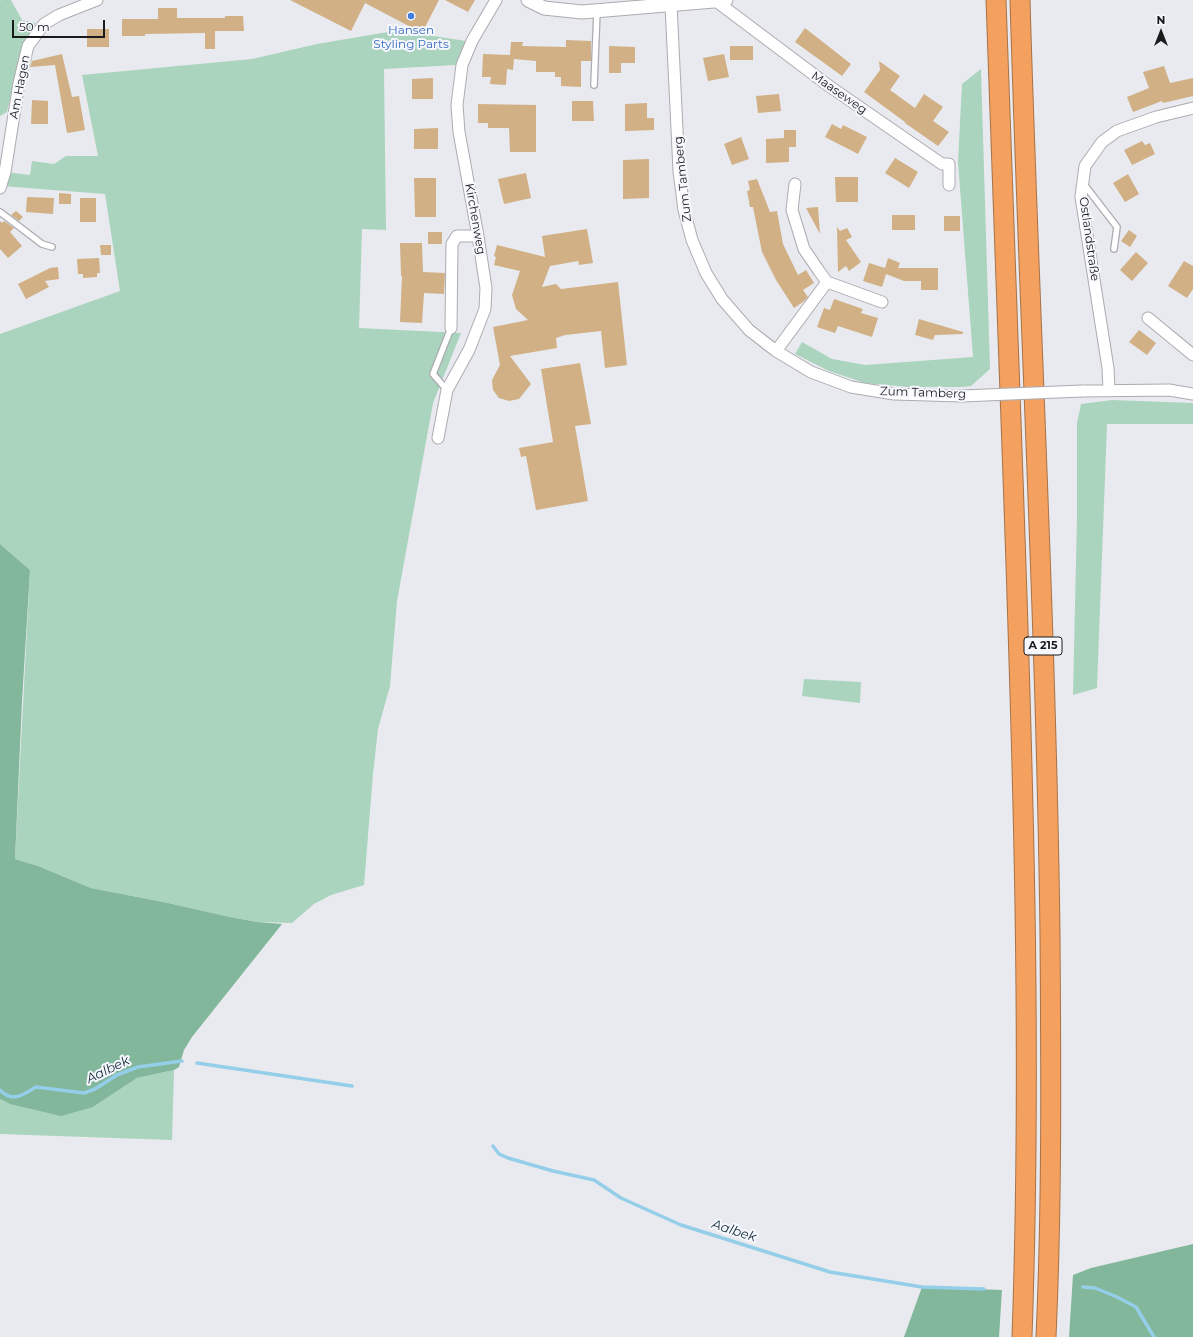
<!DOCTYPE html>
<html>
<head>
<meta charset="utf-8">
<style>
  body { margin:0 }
  #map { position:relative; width:1193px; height:1337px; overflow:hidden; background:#e9eaf0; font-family:Montserrat,sans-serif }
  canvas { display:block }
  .north { position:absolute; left:1141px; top:12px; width:40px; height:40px; -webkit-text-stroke:3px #f7f7fe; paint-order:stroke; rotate:0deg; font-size:11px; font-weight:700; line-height:16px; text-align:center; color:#191a1c }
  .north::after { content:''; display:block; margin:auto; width:14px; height:18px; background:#191a1c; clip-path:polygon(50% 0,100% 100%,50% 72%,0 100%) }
  .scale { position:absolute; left:12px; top:20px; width:93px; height:18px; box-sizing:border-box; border:2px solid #191a1c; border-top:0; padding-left:5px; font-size:12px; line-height:14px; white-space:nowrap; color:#191a1c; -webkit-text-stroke:3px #f7f7fe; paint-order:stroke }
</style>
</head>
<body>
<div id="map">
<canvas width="1193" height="1337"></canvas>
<div class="north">N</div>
<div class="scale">50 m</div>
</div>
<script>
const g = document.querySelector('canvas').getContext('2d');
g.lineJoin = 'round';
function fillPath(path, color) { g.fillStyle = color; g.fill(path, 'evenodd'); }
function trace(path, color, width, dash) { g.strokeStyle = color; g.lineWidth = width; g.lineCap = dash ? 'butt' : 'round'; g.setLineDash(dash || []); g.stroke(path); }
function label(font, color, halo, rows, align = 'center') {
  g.font = font + ' Montserrat,sans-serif'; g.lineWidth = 4; g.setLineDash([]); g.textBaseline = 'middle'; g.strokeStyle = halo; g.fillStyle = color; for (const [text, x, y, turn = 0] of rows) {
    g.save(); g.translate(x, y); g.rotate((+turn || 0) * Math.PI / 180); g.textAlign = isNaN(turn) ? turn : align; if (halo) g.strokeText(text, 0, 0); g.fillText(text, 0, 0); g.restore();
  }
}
fillPath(new Path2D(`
  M1,0H11L22,20L36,23L21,51L7,112L0,116V1Z
  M388,32L427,35L466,41L456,65L384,69L386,230L362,229L359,328L461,333L433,403L397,601L390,686L378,729L373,774L364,885L331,895L314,904L292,923L257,922L230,917L168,903L91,888L38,866L15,859L30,570L0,544V334L120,291L105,194L1,186L5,172L30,175L32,161L54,164L66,156H98L82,75L252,59L317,44Z
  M981,69L990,369L971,386L961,387H908L865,383L829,371L795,354L802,342L832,359L865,365L973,357L958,162L962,84Z
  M1112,400L1193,403V424H1107L1097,688L1073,695L1077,517V423L1081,404Z
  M804,679L861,682L860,703L802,696Z
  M174,1070L172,1140L0,1134V1099L10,1104L93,1107L137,1078Z`), '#aad4bd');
fillPath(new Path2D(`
  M0,544L30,570L22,701L15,859L38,866L91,888L168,903L230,917L257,922L282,924L192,1037L184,1050L179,1067L174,1070L137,1078L93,1107L61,1116L10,1104L0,1099Z
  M1193,1244V1337H1069L1073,1275L1091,1268Z
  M922,1287L1002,1290L999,1337H904Z`), '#82b79b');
trace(new Path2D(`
  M197,1063L352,1086
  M0,1090C13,1103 23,1095 36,1087L84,1093L95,1089L117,1075L138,1067L182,1061
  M493,1146L499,1154L508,1158L553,1171L594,1180L621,1198L681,1225L830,1272L922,1287L984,1289
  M1083,1287L1095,1288L1117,1297L1136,1307L1154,1337`), '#94cee8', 3.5);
fillPath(new Path2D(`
  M290,0H439L422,33L365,3L351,31Z
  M445,0H475L468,12Z
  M158,8H177V18H225V16H243L244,31H215V49H205V33L145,34V36H122V19H158Z
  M805,28L851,64L842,76L795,42Z
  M87,29H109V47H87Z
  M566,40L591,41V61H581V87L561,86V77H555V72H536V61L514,59L513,70L507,69L506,85L490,84L491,77H482L483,54L510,55L511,42H523L522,46L566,47Z
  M609,46L635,47V63H621V73H609Z
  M730,46H753V60H730Z
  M62,54L72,97L79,96L85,130L67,133L55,65L30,67L32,61Z
  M724,54L729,77L708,81L703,58Z
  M879,61L900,76L890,90L915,108L924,94L943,107L933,121L949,132L938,146L905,123V122L864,92L880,70Z
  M1164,66L1170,83L1193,78V96L1163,103L1162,101L1133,112L1127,97L1149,88L1143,72Z
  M433,78V99H412V79Z
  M779,94L781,111L758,113L756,96Z
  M32,100L48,101V124H31Z
  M572,101H593L594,121H572Z
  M647,103V118H654V130L625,131V104Z
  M478,104L536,105V152H510L509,128H488V123H478Z
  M832,124L841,129L843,125L867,137L858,154L825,137Z
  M438,128V149H414V129Z
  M784,130H796V147H789V162L766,163V139L784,138Z
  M741,137L749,159L732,165L724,144Z
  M1142,141L1145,145L1150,143L1155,154L1132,165L1124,150Z
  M895,158L918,172L909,188L885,173Z
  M649,159V198L623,199V160Z
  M526,173L531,198L504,204L498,179Z
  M1128,174L1139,194L1125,202L1113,183Z
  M835,177H858V202H836Z
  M414,178H436V217H415Z
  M757,179L770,212L777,211L783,244L798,275L806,270L814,283L803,290L808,297L803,302L794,308L776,280L762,252L753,207H750L747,191L750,190L748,181Z
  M59,193L71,194V204H59Z
  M27,197L54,198L53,214L26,212Z
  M80,198H96V222H80Z
  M818,207L820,234L806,208Z
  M16,211L23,217L19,221L11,215Z
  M892,215H915V230H892Z
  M944,216H960V231H944Z
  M0,221L2,223L4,221L14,228L10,232L22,246L8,258L0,249Z
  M837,227L840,231L847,228L852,237L846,240L861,262L849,271L846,266L838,272Z
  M587,229L593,263L579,265L578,261L550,266L542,287L556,284L561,289L618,282L627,365L605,368L601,331L565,335L556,338L557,348L510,356L531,384L519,399L509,401L499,398L493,390L492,380L500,365L493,327L528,320L516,309L512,295L520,271L494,265L496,257L494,256L497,245L545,257L542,236Z
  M1129,230L1137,236L1130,247L1121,241Z
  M428,232H442V244H428Z
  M400,243H422L423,272L445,273L444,294L424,293L422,323L400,322L402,276H401Z
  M100,245H111V255H101Z
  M1136,252L1148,263L1132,281L1120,270Z
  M99,258L100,273H97V277L83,278V274H78L77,259Z
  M888,258L900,263L898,268H938V290H921V281H904L886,274L882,287L863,281L869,263L885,268Z
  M1184,261L1193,266V289L1187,298L1168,286Z
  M58,267L59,279L45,281L49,287L26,299L18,284L50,268Z
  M834,299L863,309L861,313L878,318L872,337L838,326L835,333L817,327L824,308L830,310Z
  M919,319L963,332V334L935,335L933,340L915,335Z
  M1139,330L1156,343L1147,355L1129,342Z
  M580,363L591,424L575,426L588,501L536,510L526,456L521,457L519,448L553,442L541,369Z`), '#d0b084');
const service = new Path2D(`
  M594,85L597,11
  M1083,183L1117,227L1114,249
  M0,212L42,244L52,247
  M447,390L433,374L451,328`);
const minor = new Path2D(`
  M716,1L829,86L942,164H949V185
  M671,5L679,171L684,210L692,240L706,273L722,299L749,330L776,351L811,372L851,387L894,394L962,396
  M795,184L792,210L804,249L819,271L827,282L882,302
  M0,188L5,172L19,83L28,46L44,24L59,15L97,0
  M1148,318L1193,355
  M451,328L452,244L457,236H478
  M776,351L827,282
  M1109,390L1108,368L1081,197L1085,166L1102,142L1117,131L1156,117L1193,108
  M1082,391L1169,390L1193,394
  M438,438L447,390L469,350L485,309L486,288L478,236L459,132L457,105L462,65L472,41L496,0`);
const tertiary = new Path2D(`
  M528,0L544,8L582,12L726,0`);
const motorway = new Path2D(`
  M996,0C1002,159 1007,318 1013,477C1023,764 1032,1050 1022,1337
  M1020,0C1029,311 1046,622 1050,934C1051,1068 1052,1203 1046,1337`);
trace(service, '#ababb1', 8);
trace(minor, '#ababb1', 13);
trace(tertiary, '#ababb1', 15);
trace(motorway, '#a77248', 21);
trace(service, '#fff', 5.5);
trace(minor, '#fff', 11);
trace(tertiary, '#fff', 13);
trace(motorway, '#f4a160', 19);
const minorBridge = new Path2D(`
  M962,396L1082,391`);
trace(minorBridge, '#ababb1', 13, []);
trace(minorBridge, '#fff', 11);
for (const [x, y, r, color] of [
  [411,16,4,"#3f7fe0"]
]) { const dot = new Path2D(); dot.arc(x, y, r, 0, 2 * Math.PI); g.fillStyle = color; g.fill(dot); trace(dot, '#f7f7fe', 1.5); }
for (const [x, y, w] of [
  [1043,646,38]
]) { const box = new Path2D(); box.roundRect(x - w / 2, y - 9, w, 18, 3); g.fillStyle = '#f7f7fe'; g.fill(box); trace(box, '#191a1c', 1); }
label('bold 11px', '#191a1c', null, [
  ["A 215",1043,646]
]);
label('12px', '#366cbe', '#f7f7fe', [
  ["Hansen",411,30],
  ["Styling Parts",411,44]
]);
label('12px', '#191a1c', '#f7f7fe', [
  ["Am Hagen",20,87,-79],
  ["Maaseweg",839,93,35],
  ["Zum Tamberg",683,179,-96],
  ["Kirchenweg",475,219,80],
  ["Ostlandstraße",1089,239,82],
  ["Zum Tamberg",923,393,2]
]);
label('italic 13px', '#122e39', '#f7f7fe', [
  ["Aalbek",108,1070,-26],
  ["Aalbek",734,1231,18]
]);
</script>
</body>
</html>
